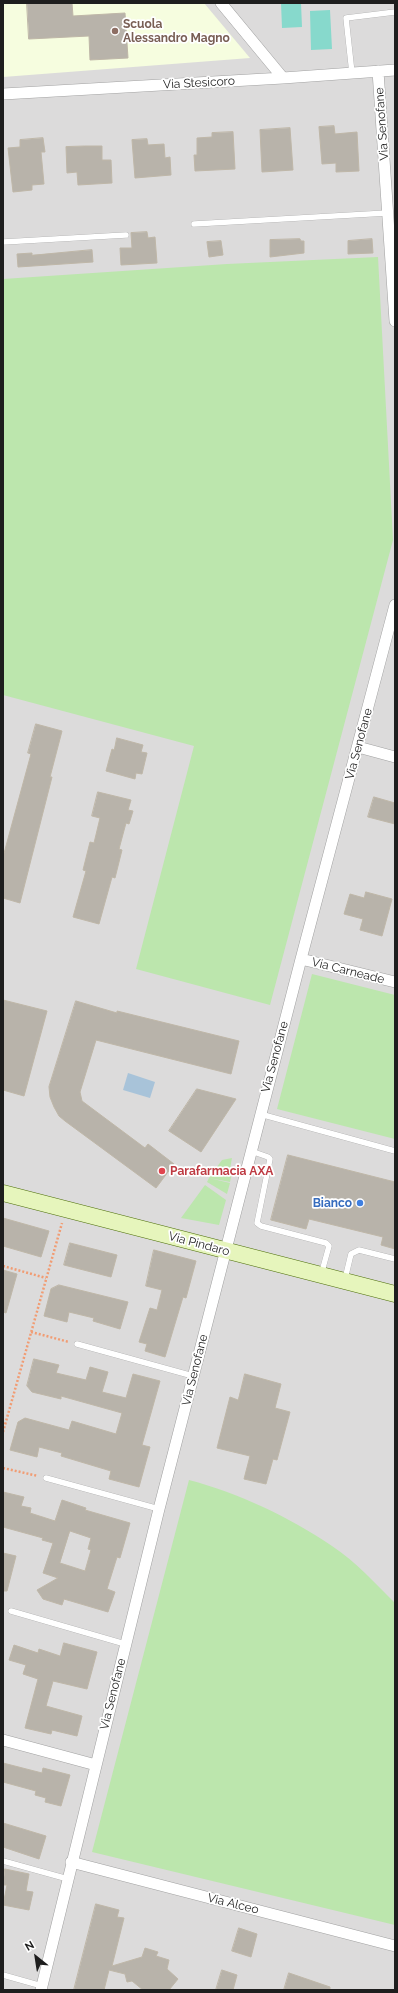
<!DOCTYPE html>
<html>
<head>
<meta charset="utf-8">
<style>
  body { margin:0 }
  #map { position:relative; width:398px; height:1993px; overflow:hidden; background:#eeede5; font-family:Raleway,sans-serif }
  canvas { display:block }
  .frame { position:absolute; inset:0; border:4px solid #1e1e1e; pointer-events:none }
  .north { position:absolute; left:16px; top:1937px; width:40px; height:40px; -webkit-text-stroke:3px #fff; paint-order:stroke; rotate:330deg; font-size:11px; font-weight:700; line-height:16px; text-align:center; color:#1e1e1e }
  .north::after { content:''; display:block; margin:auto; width:14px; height:18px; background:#1e1e1e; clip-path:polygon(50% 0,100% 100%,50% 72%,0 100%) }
</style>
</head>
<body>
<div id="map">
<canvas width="398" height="1993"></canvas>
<div class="frame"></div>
<div class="north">N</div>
</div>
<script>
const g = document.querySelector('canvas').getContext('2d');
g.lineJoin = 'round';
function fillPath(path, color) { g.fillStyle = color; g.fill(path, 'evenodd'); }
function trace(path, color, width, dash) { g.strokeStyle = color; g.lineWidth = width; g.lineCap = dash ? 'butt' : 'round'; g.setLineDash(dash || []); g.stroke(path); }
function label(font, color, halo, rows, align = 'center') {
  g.font = font + ' Raleway,sans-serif'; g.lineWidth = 3.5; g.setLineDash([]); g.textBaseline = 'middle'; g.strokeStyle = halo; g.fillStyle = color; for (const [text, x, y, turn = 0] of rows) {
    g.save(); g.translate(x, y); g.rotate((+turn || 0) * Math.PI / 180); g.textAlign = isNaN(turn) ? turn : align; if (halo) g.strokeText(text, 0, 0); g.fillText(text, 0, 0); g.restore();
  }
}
fillPath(new Path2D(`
  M3,3H395V1990H3Z`), '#dcdbdb');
fillPath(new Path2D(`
  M3,3H204L250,58L3,77Z`), '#f6fddf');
fillPath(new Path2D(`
  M378,257L393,540L270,1005L136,969L194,746L3,695V279L227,264Z
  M312,974L395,995V1139L277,1109Z
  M232,1158L230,1169H233L230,1182L209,1178L222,1160Z
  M209,1178L230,1183L227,1194L207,1182Z
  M205,1185L226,1200L219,1225L181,1218Z
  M189,1480C239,1493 289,1517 332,1546C356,1562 375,1583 395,1603V1925L92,1852Z`), '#bce6ad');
fillPath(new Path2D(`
  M281,3H301L302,27L282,28Z
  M330,10L332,49L311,50L310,11Z`), '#87d9cc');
fillPath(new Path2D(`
  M128,1073L155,1082L150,1098L123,1090Z`), '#a8c3d9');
const building = new Path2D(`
  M27,3H72L73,16L125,13L128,58L90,60L89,36L29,39Z
  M334,126L335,134L357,132L359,171L336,172V163L322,164L319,127Z
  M290,128L293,170L262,172L260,130Z
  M233,132L235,169L195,171L194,155H197V138L212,137V133Z
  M43,138L45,152H41L44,184L32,185V190L13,192L8,148L20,147V140Z
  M147,139L148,145L164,144L165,158L170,157L171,175L135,178L132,140Z
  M85,146H102V160H111L112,183L78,185L77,172L67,173L66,147Z
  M147,232L148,238L155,237L157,263L121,265L120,248H132L131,233Z
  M300,239L301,241H304V253L270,257V240Z
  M372,239L373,253L348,254V241Z
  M221,241L223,255L209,257L207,242Z
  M92,250L93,262L18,267L17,254L32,253V255Z
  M36,724L62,731L50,777H52L20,903L3,898V857L31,754L28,753Z
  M117,738L143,745L141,752L147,753L142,774L136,773L135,779L106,771L112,749L114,750Z
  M98,792L131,800L128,810L133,811L129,824L126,823L119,849L122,850L115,878L112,877L99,924L73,917L86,871L83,870L90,842L94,843L100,818L92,816Z
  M374,797L395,803V824L368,817Z
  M366,892L392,899L382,936L360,930L363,919L344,914L350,894L364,898Z
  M3,1000L47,1011L24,1096L3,1090Z
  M76,1001L117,1013V1011L239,1041L231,1074L96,1040L80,1092L82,1101L145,1148L148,1144L174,1164L156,1188L65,1121L59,1116L54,1107L50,1097L49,1087Z
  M197,1089L236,1099L201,1152L169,1131Z
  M288,1155L395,1182V1249L381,1245L383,1237L309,1219L306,1229L271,1220Z
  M3,1218L49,1231L41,1257L3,1246Z
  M70,1243L117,1255L111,1277L64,1265Z
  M154,1250L196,1261L186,1298L183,1297L165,1357L145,1351L147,1344L139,1342L150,1308L157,1310L162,1290L146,1286Z
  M3,1270L17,1274L6,1313L3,1312Z
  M59,1285L128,1302L120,1329L93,1321L94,1318L69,1312L67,1322L44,1316L51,1289Z
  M34,1359L59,1365L56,1373L86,1380L90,1367L108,1372L102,1392L126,1398L133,1374L160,1381L142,1445L150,1447L139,1487L109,1479L111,1471L61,1456L62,1453L39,1447L37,1457L10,1450L18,1422L25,1418L69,1430L72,1421L116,1434L122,1413L61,1396V1399L32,1392L27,1386Z
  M245,1374L281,1384L275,1408L290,1412L277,1460L273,1459L266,1484L244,1479L250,1456L217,1448L230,1397L238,1400Z
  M3,1492L24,1497L21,1506L31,1508L30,1513L55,1521L62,1500L86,1508L85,1510L130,1523L120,1558L117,1557L107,1589L115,1592L108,1612L64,1599L62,1605L43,1599L37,1590L58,1578L43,1573L53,1543L42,1540L43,1538L3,1527ZM70,1531L91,1538L88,1549L91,1550L85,1571L60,1563Z
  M3,1553L16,1556L7,1591H3Z
  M64,1643L97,1652L87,1689L53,1681L46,1706L82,1716L77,1736L52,1730L51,1734L25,1728L38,1679L23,1674L26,1665L9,1660L14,1645L38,1653L39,1649L60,1656Z
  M3,1763L42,1773L43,1768L70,1775L61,1806L45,1802L46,1798L35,1795L36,1791L3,1782Z
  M3,1823L46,1836L39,1859L3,1847Z
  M5,1869L29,1874L26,1891L33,1892L29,1910L3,1905L7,1885H3Z
  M96,1904L119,1910L117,1917L124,1918L112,1966L142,1957L145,1948L158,1952L156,1956L169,1960L167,1969L178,1979L169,1990H143L132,1981L127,1982L125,1974L109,1970L104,1990H74Z
  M239,1928L257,1934L251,1957L232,1951Z
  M222,1970L237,1975L233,1990H216Z
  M289,1973L330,1987V1990H284Z`);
fillPath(building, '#b8b3aa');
trace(building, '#bfb7a8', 1);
const lane = new Path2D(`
  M352,73L346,18L395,12
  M194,224L387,213
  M3,242L126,235
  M260,1114L395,1151
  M251,1151L268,1157L270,1159L257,1223L261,1226L326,1243L329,1246L321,1275
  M345,1279L351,1254L359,1250L395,1259
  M77,1344L193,1376
  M46,1478L159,1509
  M11,1611L125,1644
  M3,1861L68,1879
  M3,1975L42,1986`);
const street = new Path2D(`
  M221,3L283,78
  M378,71L395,321
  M3,94L283,78L395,70
  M358,747L395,757
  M301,959L395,982
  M3,1740L96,1765
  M71,1862L395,1946
  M41,1990L159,1509L301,959L395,605`);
const secondary = new Path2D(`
  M3,1193L395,1294`);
trace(lane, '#a2a2a2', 6);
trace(street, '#a2a2a2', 12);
trace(secondary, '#4e6f0b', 17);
trace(new Path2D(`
  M3,1266L46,1278
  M31,1332L69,1342
  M3,1432L62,1223
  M3,1468L38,1476`), '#f19c73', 2.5, [2, 2]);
trace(lane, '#fff', 5.5);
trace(street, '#fff', 11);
trace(secondary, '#e6f5bc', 16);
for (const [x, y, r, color] of [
  [115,31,4,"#8d6e63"],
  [162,1171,4,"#e0444e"],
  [360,1203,4,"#3f7fe0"]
]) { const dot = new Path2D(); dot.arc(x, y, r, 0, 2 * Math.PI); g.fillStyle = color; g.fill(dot); trace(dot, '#fff', 1.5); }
label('bold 12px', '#785e54', '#fff', [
  ["Scuola",123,24],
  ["Alessandro Magno",123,38]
], 'left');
label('12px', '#1e1e1e', '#fff', [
  ["Via Stesicoro",199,83,-3],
  ["Via Senofane",382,124,-94],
  ["Via Senofane",359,744,-75],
  ["Via Carneade",348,971,14],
  ["Via Senofane",275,1057,-75],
  ["Via Pindaro",199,1244,15],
  ["Via Senofane",195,1370,-76],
  ["Via Senofane",113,1694,-76],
  ["Via Alceo",233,1904,14]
]);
label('bold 12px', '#be3a42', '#fff', [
  ["Parafarmacia AXA",170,1171]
], 'left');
label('bold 12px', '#366cbe', '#fff', [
  ["Bianco",352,1203]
], 'right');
</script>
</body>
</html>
